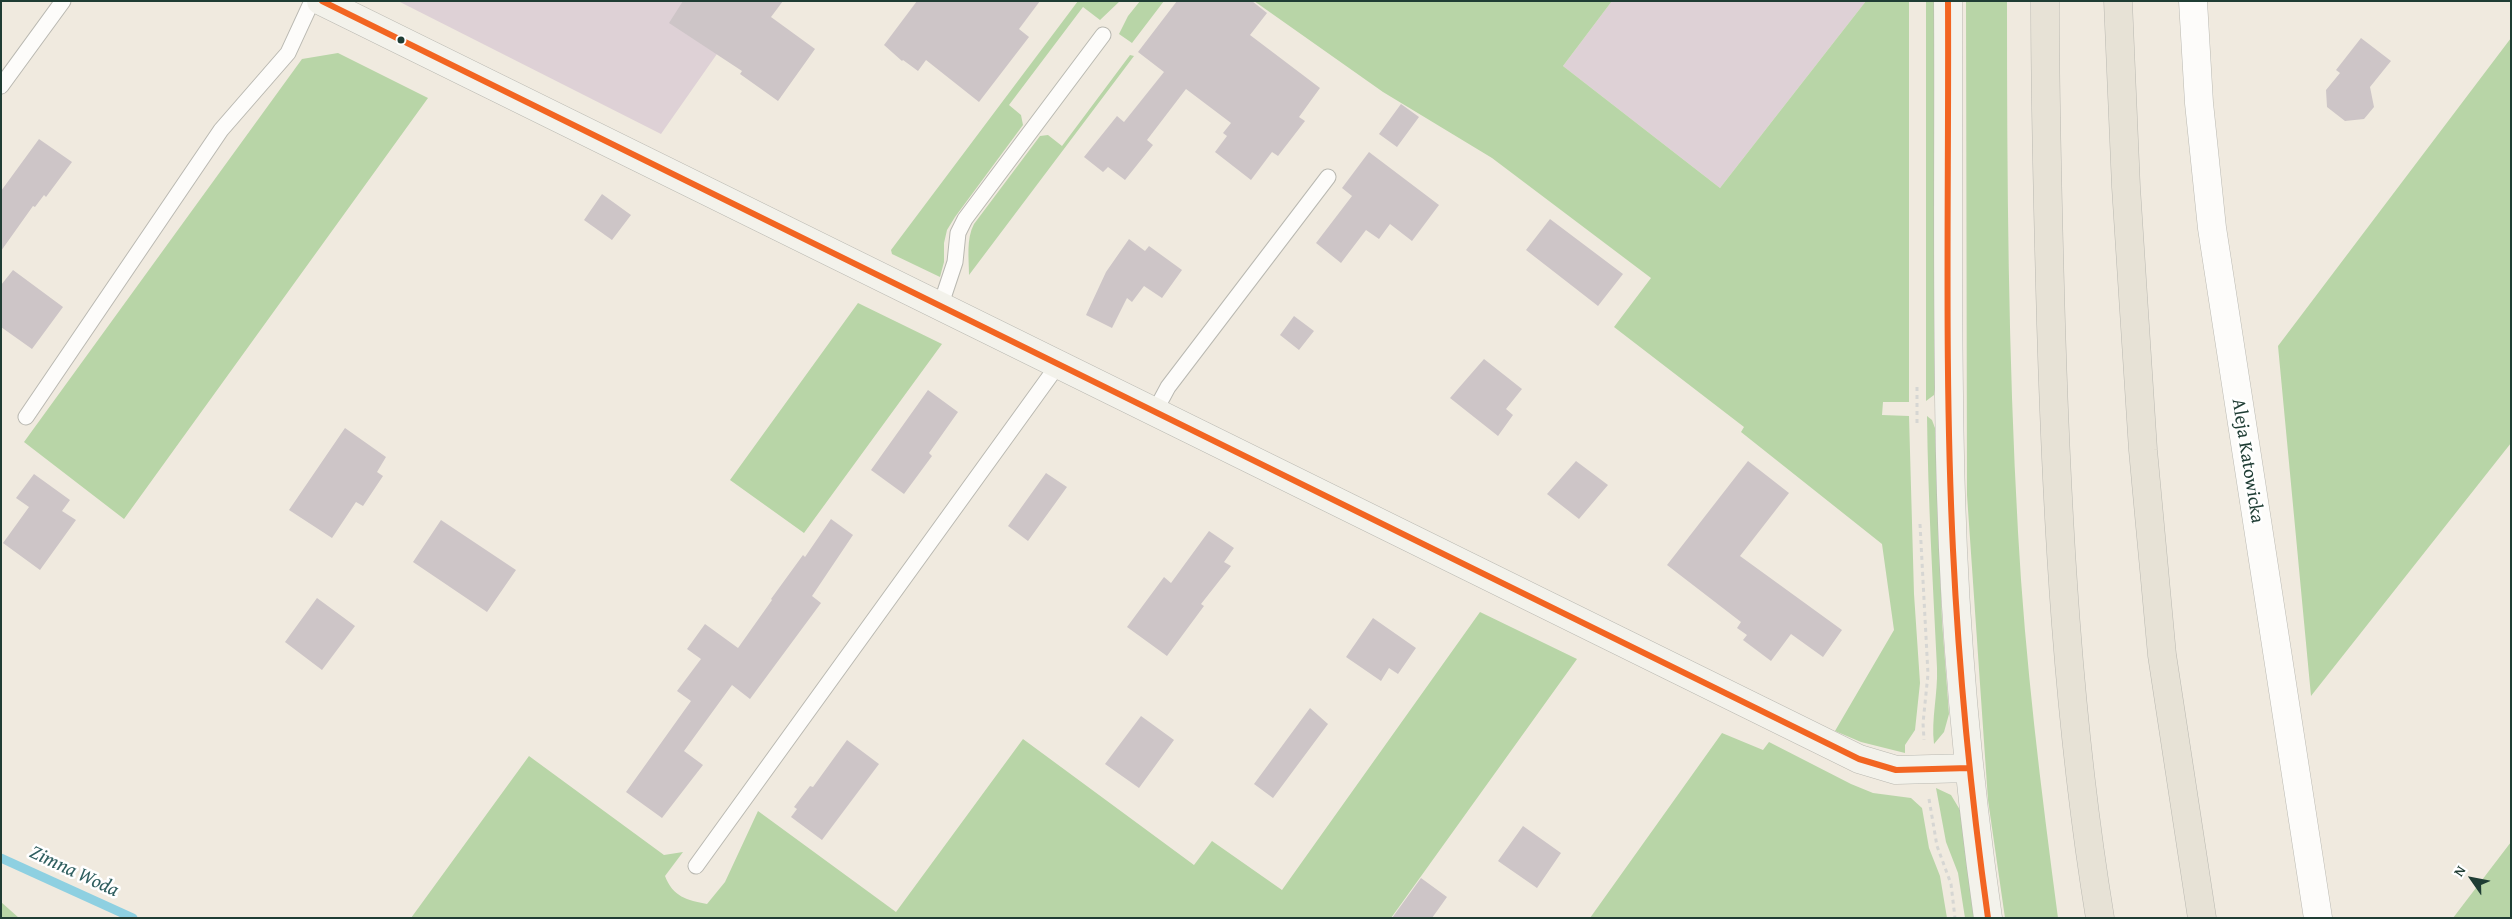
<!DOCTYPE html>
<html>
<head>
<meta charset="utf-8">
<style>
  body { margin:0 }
  #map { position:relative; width:2512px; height:919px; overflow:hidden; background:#f0eadf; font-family:"Gentium Book Plus",serif }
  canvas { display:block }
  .frame { position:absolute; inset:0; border:2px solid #1f3d34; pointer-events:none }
  .north { position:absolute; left:2447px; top:854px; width:50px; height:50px; -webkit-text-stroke:4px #fff; paint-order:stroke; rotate:303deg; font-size:14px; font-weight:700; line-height:20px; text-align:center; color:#1f3d34 }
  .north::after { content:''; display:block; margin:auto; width:18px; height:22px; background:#1f3d34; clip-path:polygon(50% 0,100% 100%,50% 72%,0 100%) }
</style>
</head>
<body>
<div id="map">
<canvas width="2512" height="919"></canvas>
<div class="frame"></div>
<div class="north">N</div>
</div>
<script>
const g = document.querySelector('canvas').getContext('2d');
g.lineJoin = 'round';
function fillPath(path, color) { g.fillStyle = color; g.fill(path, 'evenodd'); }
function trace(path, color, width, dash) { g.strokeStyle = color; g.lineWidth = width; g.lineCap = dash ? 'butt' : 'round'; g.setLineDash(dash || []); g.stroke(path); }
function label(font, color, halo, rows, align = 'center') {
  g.font = font + ' "Gentium Book Plus",serif'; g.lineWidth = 5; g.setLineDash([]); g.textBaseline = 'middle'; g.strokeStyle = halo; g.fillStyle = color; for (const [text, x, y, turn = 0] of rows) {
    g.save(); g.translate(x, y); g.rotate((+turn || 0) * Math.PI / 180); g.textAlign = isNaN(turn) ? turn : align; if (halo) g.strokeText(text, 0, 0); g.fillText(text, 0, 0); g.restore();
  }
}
fillPath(new Path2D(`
  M398,1H754L661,134Z
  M1612,1H1866L1720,188L1563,66Z`), '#ded1d6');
fillPath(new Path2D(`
  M1078,1H1120L1100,20L1083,7L1009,105L1021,115L1023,125L955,217L947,230L944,243V262L940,277L892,254L891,250Z
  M1140,1H1164L1132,43L1119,34L1128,16Z
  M1254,1H1612L1563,66L1720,188L1866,1H1909V402H1883L1882,415L1909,416L1914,594L1920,683L1915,730L1905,745V753L1861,742L1835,731L1894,630L1882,544L1741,432L1744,427L1614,327L1651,278L1492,158L1383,92Z
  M1926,1H1935V389L1934,395L1926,401Z
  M1966,1H2007C2007,178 2008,355 2018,532C2025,661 2041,790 2058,918H2005L1988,800L1967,495Z
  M2511,38V443L2311,696L2278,346Z
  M338,53L428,98L124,519L24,442L302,59Z
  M1130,55L1134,56L969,275C969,258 966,239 974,224L1040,136L1048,135L1062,146Z
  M858,303L942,344L804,533L730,480Z
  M1927,416L1932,420L1935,428L1942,621L1949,714L1944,732L1934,744C1931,719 1938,694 1937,668C1933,584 1928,501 1927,416Z
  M1480,612L1577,659L1391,918H411L529,756L664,855L683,852L665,876C673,897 687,900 707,904L725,882L758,811L896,912L1023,739L1194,865L1212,841L1282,890Z
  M1722,733L1763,750L1769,742L1851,784L1873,793L1911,798L1922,808L1929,848L1940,876L1947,918H1590Z
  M1936,788L1951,795L1960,810L1974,918H1965L1958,873L1946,842Z
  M2511,842V918H2453Z
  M1,902L19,918H1Z`), '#b8d5a7');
trace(new Path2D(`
  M1,858L133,918`), '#8ed0e1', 9);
fillPath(new Path2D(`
  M683,1H783L771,17L815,49L778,101L740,74L742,71L669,23Z
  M917,1H1040L1019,29L1029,37L979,102L926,60L918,71L903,60L902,61L884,45Z
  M1177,1H1252L1267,13L1250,35L1320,88L1299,117L1305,121L1278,156L1272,152L1251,180L1215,152L1227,136L1223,133L1231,123L1186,89L1147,140L1153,145L1125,180L1108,167L1103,172L1084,157L1117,116L1124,122L1164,72L1138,52Z
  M2361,38L2391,61L2370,87L2374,107L2364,119L2345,121L2327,107L2326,90L2340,73L2336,70Z
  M1401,104L1419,117L1397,147L1379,134Z
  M39,139L72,162L46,197L44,195L35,207L33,206L1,251V191Z
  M1369,152L1439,205L1412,241L1390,224L1379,239L1366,230L1341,263L1316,243L1352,196L1342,188Z
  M602,194L631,215L612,240L584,220Z
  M1550,219L1623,274L1598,306L1526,250Z
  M1129,239L1145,251L1149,246L1182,270L1162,298L1144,286L1132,302L1127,298L1112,328L1086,315L1106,272Z
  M13,270L63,307L32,349L1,327V285Z
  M1294,316L1314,331L1299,350L1280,335Z
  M1484,359L1522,389L1506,409L1513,415L1498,436L1450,398Z
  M928,390L958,412L929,453L932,456L904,494L871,470Z
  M345,428L386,457L377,472L383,476L363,506L356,502L332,538L289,510Z
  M1576,461L1608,485L1579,519L1547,494Z
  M1748,461L1789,493L1740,556L1842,630L1823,657L1791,634L1771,661L1743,640L1747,635L1737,628L1741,622L1667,565Z
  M1046,473L1067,487L1028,541L1008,526Z
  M34,474L70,500L62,511L76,520L40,570L3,543L29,507L16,498Z
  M831,519L853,535L812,596L821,603L750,699L732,685L684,751L703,765L662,818L626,792L691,701L677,691L701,659L687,649L705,624L738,648L772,600L771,599L803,555L805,557Z
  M441,520L516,570L487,612L413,562Z
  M1209,531L1234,548L1224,562L1231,566L1201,604L1204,606L1167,656L1127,627L1164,577L1171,583Z
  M317,598L355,626L322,670L285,642Z
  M1373,618L1416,648L1398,674L1389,668L1381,681L1346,657Z
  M1310,708L1328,724L1273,798L1254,784Z
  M1141,716L1174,740L1139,788L1105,764Z
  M847,740L879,764L822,840L791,817L797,809L794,807L810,786L813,787Z
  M1523,826L1561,853L1537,888L1498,861Z
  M1421,878L1447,897L1432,918H1392Z`), '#cdc5c7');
const lane = new Path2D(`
  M1,86L63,1
  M940,307L955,262L958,233L965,219L1103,35
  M1154,413L1168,387L1328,177
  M26,417L221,130L288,53L312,1
  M696,866L1058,365`);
const street = new Path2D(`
  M2193,1L2199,103L2212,228L2318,918`);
const secondary = new Path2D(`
  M321,1L1859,759L1896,770L1969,768
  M1948,1C1949,166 1946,331 1951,495C1955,636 1968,778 1988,918`);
const highway = new Path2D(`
  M2045,1C2045,109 2048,217 2051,324C2057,522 2068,722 2100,918
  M2118,1L2126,187L2143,450L2162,655L2202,918`);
trace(lane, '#b9b8b1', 17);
trace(street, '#b9b8b1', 29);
trace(secondary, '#b9b8b1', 29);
trace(highway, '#b9b8b1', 29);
trace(new Path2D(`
  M1917,387V423
  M1920,524L1928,674L1923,723L1924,740
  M1929,799L1937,846L1951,884L1955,918`), '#d6d6d3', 3, [4, 4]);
trace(lane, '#fdfcfa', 15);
trace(street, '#fdfcfa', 28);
trace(secondary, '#f3f2eb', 28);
trace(highway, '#e7e2d6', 28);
trace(new Path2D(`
  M322,1L1859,759L1896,770L1969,768
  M1948,1C1949,184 1944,368 1953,550C1959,673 1971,796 1988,918`), '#f26522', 6);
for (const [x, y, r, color] of [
  [401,40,4.5,"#1f3d34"]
]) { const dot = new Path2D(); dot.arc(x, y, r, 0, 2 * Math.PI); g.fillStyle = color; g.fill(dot); trace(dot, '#fff', 2); }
label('19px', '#1f3d34', '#fff', [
  ["Aleja Katowicka",2247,461,81]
]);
label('italic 20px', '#305f60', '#fff', [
  ["Zimna Woda",74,872,25]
]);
</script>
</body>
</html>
